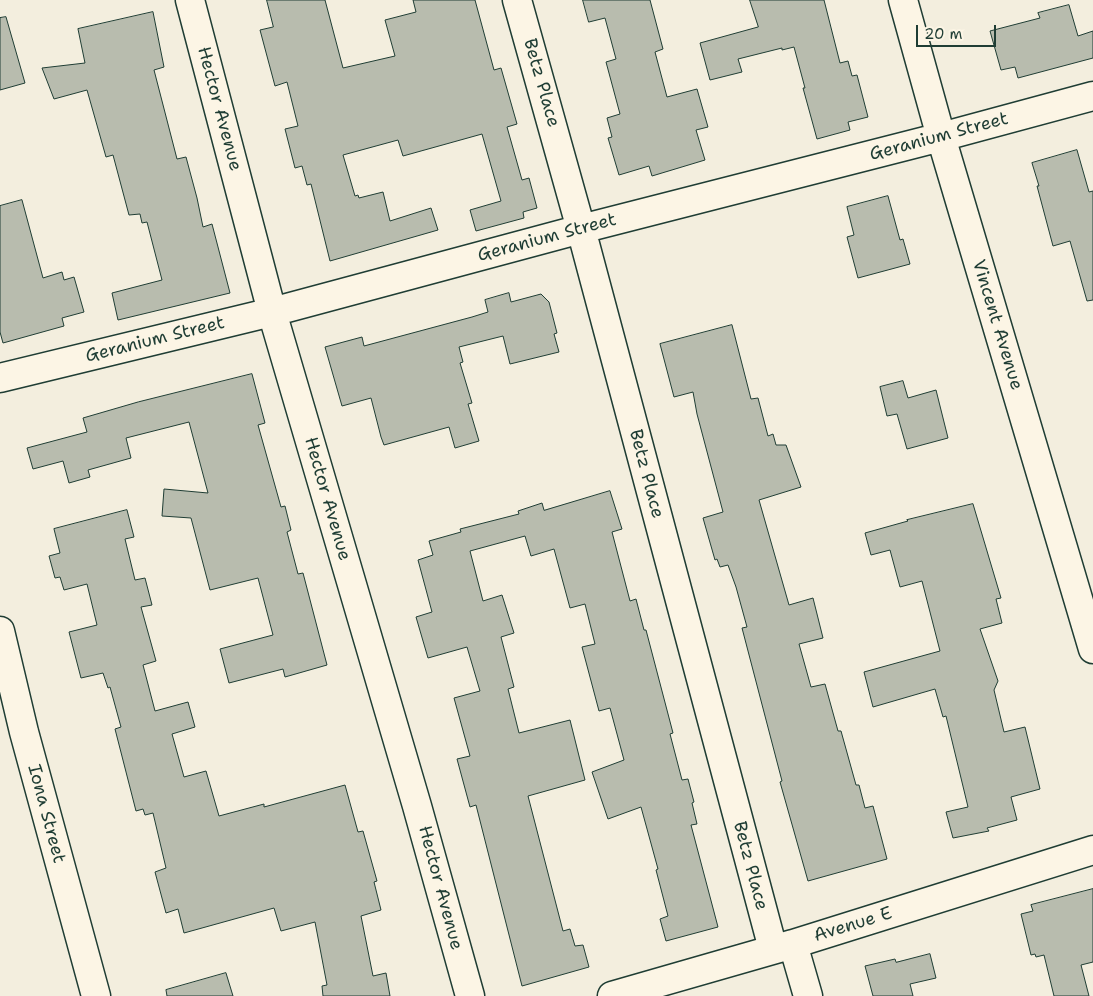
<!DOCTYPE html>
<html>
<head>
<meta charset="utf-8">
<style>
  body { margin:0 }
  #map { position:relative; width:1093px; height:996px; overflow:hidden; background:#f3eede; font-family:"Shantell Sans",sans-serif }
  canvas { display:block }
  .scale { position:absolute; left:916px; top:25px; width:80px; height:22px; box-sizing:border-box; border:2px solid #1f3d34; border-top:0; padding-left:6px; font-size:15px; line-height:18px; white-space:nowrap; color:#1f3d34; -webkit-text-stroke:4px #fcf5e5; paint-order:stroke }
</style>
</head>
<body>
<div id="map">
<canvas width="1093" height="996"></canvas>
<div class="scale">20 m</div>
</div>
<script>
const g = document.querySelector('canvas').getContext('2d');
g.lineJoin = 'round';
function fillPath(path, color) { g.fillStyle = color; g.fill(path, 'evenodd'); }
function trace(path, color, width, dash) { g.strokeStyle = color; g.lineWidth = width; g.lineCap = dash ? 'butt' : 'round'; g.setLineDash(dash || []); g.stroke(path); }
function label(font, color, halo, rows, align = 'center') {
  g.font = font + ' "Shantell Sans",sans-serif'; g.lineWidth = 5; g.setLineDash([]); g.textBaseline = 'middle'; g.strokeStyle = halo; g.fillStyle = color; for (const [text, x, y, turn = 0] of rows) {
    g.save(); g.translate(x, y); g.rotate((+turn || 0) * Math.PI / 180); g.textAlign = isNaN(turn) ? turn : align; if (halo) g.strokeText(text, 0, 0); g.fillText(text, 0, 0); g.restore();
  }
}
const building = new Path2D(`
  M267,0H325L343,68L395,56L385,20L416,12L413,0H475L494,70L501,68L517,124L507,127L522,180L529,178L537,208L523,212L524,218L476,231L470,210L501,201L482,134L403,156L398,140L343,155L355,196L358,195L359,198L383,192L390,221L431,208L438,230L330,261L311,184L307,185L302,166L295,168L285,129L298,126L287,82L275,86L260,30L273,27Z
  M583,0H650L663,49L655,52L667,97L697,89L708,127L696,130L705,160L652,176L649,166L619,175L608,138L612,137L607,118L620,114L606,62L616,59L605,18L589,22Z
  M750,0H824L840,63L848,61L852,76L857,75L868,117L848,122L850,130L817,139L803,88H805L794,47L782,50V48L738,59L742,72L710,80L700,43L758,27Z
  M1069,5L1078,36L1093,31V58L1018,78L1015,67L1001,70L990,31L1040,18L1038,13Z
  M153,12L164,67L154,70L177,159L186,157L197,198L203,227L212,224L230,293L118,320L112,293L162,280L147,222L142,223L140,214L129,215L113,155L106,157L87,90L54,99L42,68L85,63L78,29Z
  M6,17L25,83L0,90V18Z
  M1077,150L1089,192L1093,191V300L1087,301L1070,241L1053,246L1037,186H1039L1032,163Z
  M888,196L900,240L903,239L910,264L858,278L847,237L854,235L847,207Z
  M22,200L43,278L62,272L64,280L74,277L84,312L62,318L64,326L3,343L0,332V206Z
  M509,293L511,302L541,294L549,302L557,333L554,334L559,352L510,364L503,336L459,347L463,362L460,363L472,403L468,404L479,441L455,448L449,427L384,445L381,437L371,398L342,406L325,347L362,337L364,346L472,317L488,312L485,300Z
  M732,325L751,399L758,398L768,436L773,434L776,445H786L801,487L759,500L789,605L813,598L823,638L799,644L811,687L825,684L838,731H841L856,785H859L865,808L873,806L887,859L808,881L780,782L782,781L742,628L747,627L736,587L728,565L720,567L717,559L715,560L703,518L723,512L697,414L693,392L674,397L660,344Z
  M252,374L265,423L258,425L281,507L285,506L291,530L287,532L298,574L303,573L327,665L285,677L283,669L229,683L220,649L273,635L258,578L210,590L191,518L162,516L164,489L208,493L189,422L126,438L131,458L88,470L90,477L69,483L63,461L33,469L27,448L87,432L83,418L138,402Z
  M903,381L908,398L936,390L948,438L907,449L897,414L887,416L880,387Z
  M610,491L622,529L612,532L630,601L636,599L644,630H646L673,733L670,734L682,780L688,779L694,802L692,803L697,824L691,825L718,927L666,941L660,919L668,916L656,870L658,869L641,807L608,819L592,772L624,760L610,708L599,711L582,647L595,644L585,604L570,608L554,549L531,556L525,536L470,551L483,601L502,595L514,633L501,637L514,687L508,689L519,733L570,720L585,780L528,796L563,931L570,929L575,946L583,945L589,967L522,986L476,805L470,807L457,759L470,756L454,698L480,691L467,647L428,658L416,617L432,612L418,560L433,555L429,541L461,532L460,529L519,514L518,511L542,503L544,510Z
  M973,504L1001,598L996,599L1002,623L980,629L998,681L994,690L1004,732L1025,727L1040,789L1011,797L1017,820L987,828L989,831L953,838L946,812L968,807L946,716L943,717L935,689L873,707L864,672L940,651L922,581L900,587L890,550L871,555L865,533L908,521L907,520Z
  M127,510L134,537L125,539L135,580L145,578L152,605L141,607L156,661L143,665L155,711L188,702L195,727L172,734L184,777L206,771L219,816L264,804V807L345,785L358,832L363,831L377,881L374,882L381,910L361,916L373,976L386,973L390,996H323L322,986L327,985L315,922L281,931L274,908L184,933L178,909L166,913L155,872L166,868L153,813L145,815L143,809L136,811L115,729L121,727L110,687L108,688L103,673L81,678L69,632L97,625L87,584L64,590L60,577L55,578L49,556L60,553L54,529Z
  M1093,889V962L1081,965L1089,996H1054L1044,955L1036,957L1035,954L1031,955L1021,914L1033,911L1031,905Z
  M930,954L936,978L910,984L913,996H873L865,966L895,959L896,962Z
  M226,973L233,996H167L166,990Z`);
fillPath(building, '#b8bcae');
trace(building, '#1f3d34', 1);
const street = new Path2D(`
  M190,0L272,312L417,806L470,996
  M517,0L581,229L773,949
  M903,0L941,137L1093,649
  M0,378L272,312L581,229L941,137L1093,96
  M0,631L24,732L96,996
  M793,944L808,996
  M612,996L793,944L1093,850`);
trace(street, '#1f3d34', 31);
trace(street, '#fcf5e5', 28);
label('18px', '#1f3d34', '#fcf5e5', [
  ["Betz Place",541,83,74],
  ["Hector Avenue",219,109,75],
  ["Geranium Street",939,137,-15],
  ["Geranium Street",547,238,-15],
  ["Vincent Avenue",997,325,73],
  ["Geranium Street",155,340,-14],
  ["Betz Place",646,474,75],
  ["Hector Avenue",327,499,74],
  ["Iona Street",46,814,75],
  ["Betz Place",750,866,75],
  ["Hector Avenue",440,888,75],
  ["Avenue E",853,925,-17]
]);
</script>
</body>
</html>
